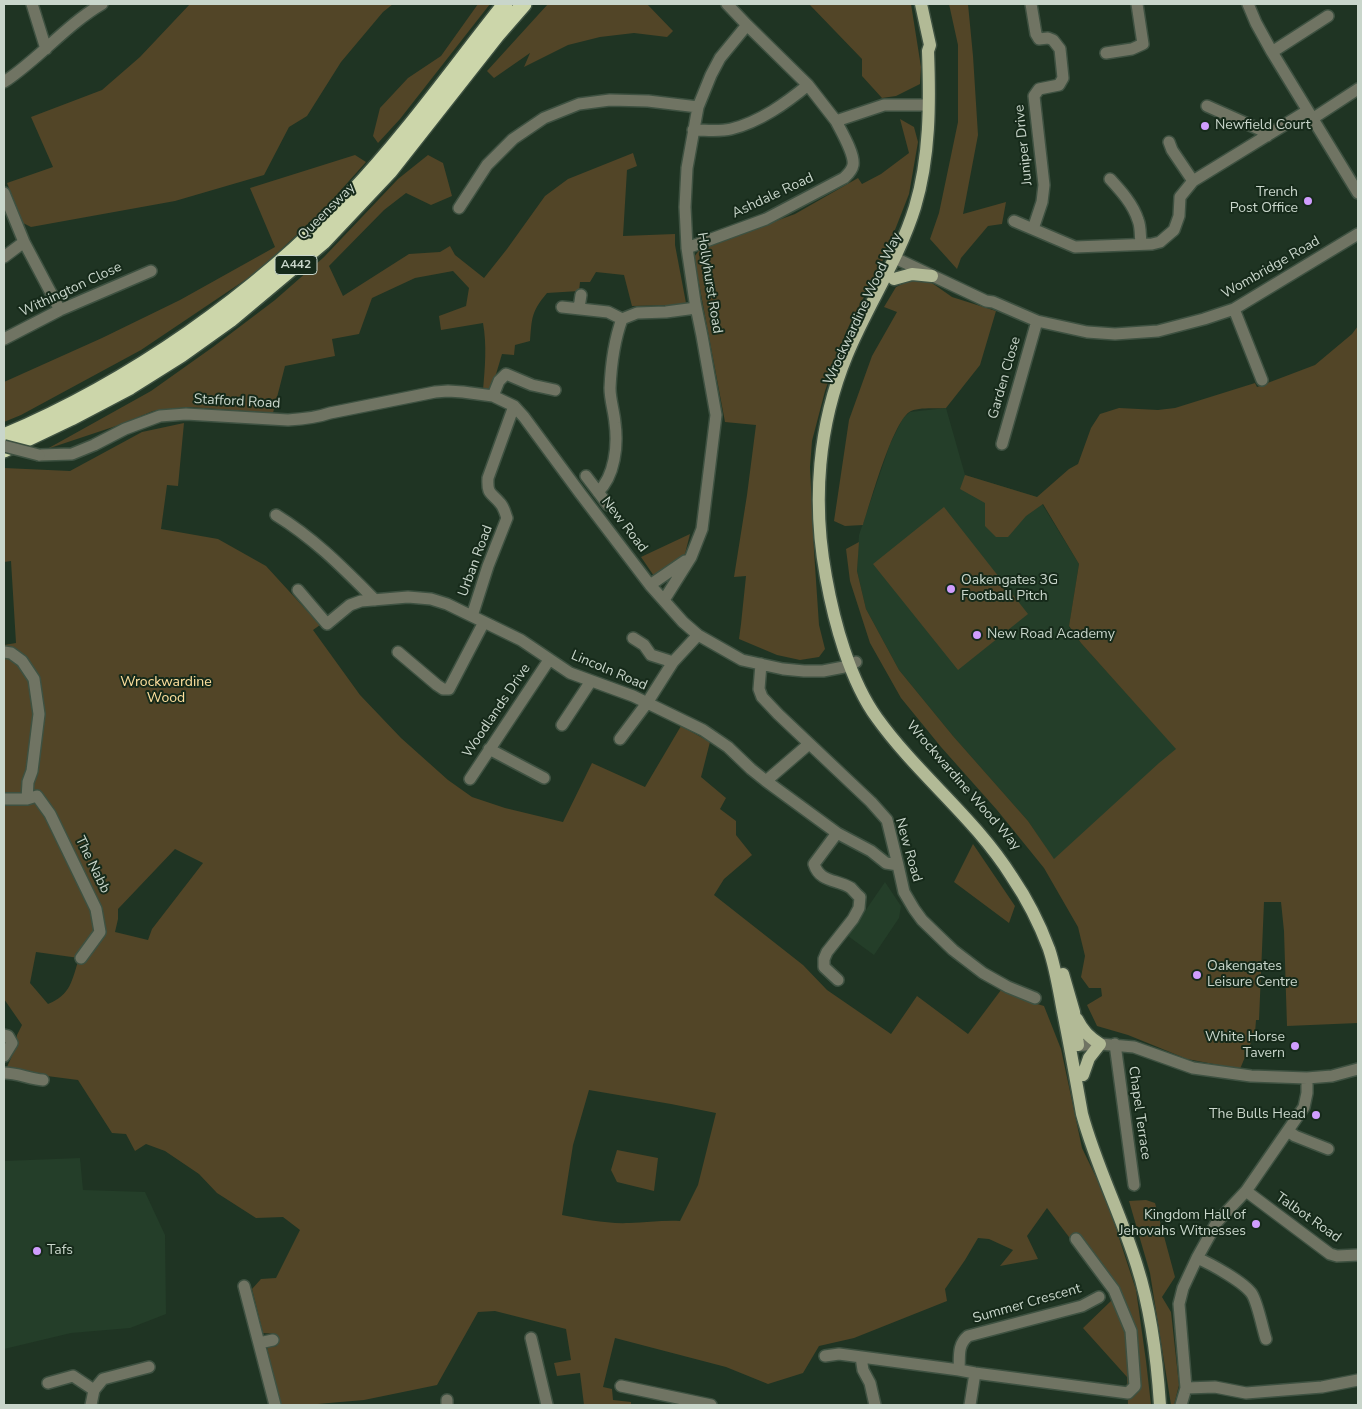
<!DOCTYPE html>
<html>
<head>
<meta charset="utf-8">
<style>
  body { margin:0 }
  #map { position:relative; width:1362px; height:1409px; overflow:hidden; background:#1f3423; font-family:"Nunito Sans",sans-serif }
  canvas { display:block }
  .frame { position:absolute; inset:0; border:5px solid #c9d6cb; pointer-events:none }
</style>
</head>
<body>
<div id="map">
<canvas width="1362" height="1409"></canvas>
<div class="frame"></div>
</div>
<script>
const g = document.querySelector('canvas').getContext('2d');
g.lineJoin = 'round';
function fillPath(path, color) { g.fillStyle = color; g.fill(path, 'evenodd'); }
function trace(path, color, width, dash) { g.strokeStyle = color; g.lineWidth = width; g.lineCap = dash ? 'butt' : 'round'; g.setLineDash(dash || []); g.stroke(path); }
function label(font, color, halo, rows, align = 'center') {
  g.font = font + ' "Nunito Sans",sans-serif'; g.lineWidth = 4; g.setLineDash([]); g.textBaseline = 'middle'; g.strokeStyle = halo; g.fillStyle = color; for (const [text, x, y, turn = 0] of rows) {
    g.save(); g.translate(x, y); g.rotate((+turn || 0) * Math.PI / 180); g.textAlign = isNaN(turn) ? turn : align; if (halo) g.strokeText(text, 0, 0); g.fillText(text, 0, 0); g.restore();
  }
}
fillPath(new Path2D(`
  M946,408L965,475L1037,497L1042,504L1079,564L1069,627L1081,643L1177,749L1054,860L1028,821L953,736L899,670L866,609L857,571L859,535L890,444L903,418L910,412Z
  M885,882L901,906L899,918L874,955L848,936Z
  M80,1158L83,1190L145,1192L165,1235L166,1314L130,1328L71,1333L4,1349V1161Z`), '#243e29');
fillPath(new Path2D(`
  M190,4H393L383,12L341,62L307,116L289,127L264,175L175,201L31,227L23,223L7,183L53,167L31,117L102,90L140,57Z
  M478,4H490L400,119L378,143L373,136L380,108L408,78L441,56Z
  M548,4H647L673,31L667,37L634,33L600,37L568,45L524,67L530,53L494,78L487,71Z
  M809,4H911L921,67L920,84L896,96L882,98L862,76V59Z
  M949,4H968L973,56L978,135L963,214L1006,202L1002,224L988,226L961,258L957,269L930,239L939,213L958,122V45Z
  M900,119L914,127L918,142L909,194L884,258L846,332L825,391L812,441L810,467L814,551L819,625L825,649L819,657L800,660L777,655L739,639L741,624L746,576L734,577L747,495L756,425L725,422L694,257L700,249L795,214L858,178L862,184L881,174L909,153Z
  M633,153L637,166L627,170L623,236L675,234V245L686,303L671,305L632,306L624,275L596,272L590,282H580L579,291L547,293C531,312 532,318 530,341L515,345L514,355L502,354L491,391L483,390C485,368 487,345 483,323L441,330L439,316L466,306L469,288L453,271L415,278L372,298L359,334L332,339L335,356L285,366L273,413L189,407L153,411L119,425L47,449L151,391L213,347L275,300L324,257L398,179L428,155L443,163L452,196L431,205L406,193L384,210L329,266L343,296L409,254L440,252L450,246L455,255L484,278L507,249L545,196L568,179Z
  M355,155L366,162L323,210L257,272L141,350L21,415L4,422V382L102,338L180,300L275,247L250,188Z
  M911,280L932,283L952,297L996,311L980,365L946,408C935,409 921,407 911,411C893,419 870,504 863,525L845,526L834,521L849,420L872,356L897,312L884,307L896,287Z
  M1358,326V1023L1287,1026L1284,931L1281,902H1264L1259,1020H1256L1255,1033L1240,1069L1187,1059L1128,1035L1097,1026L1087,1005L1102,996L1101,988H1089L1081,977L1085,956L1078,927L1044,868L997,810L941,747L901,698L870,643L850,581L846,549L859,542L857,571L866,609L899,670L953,736L1028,821L1054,859L1159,763L1176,749L1081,643L1069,626L1079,564L1043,504L1026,516L1008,537H996L985,526V503L960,489L965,475L1037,497L1069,469L1078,464L1091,428L1100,414L1119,408L1158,410L1175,408L1255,383L1257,387L1315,365L1352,334Z
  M184,423L178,486L167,485L161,529L218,539L266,566L320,625L313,630L360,695L401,738L448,780L472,797L505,808L563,822L592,763L645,787L681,726L710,742L701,777L726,798L720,809L736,821V835L752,855L724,879L714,895L803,965L827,990L891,1034L917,996L968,1034L1001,990L1024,1000L1044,1006L1061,1049L1082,1148L1106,1198L1136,1290L1146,1361L1151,1405H1128L1127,1377L1083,1328L1112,1300L1100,1278L1047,1208L1027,1236L1038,1259L1000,1266L1013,1250L989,1239L978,1238L965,1260L945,1289L947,1301L854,1338L819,1346L803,1373L768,1384L726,1367L615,1338L603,1387L612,1389L613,1400L631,1402V1405H584L580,1373L557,1376L554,1363L571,1360L566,1329L495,1311L478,1312L437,1385L364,1400L306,1405H279L267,1347L277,1346L276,1334L263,1333L252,1289L261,1279L276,1278L300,1230L283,1217L256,1218L217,1193L199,1174L165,1151L146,1144L135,1151L126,1134L112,1133L78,1080L47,1076L7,1067L15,1049L17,1035L22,1025L4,999V645L16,643L11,561L4,562V468L70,471L142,432ZM175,849L203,863L152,929L148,940L115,932L118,919V909ZM36,952L79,958C72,980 71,995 48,1004L30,983ZM589,1090L671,1104L716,1113L698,1185L680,1221C662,1220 646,1223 629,1223C606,1224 584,1219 562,1215L573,1145Z
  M944,507L1028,614L958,670L873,564Z
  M690,534L685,554L654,576L641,557Z
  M973,844L1015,906L1009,923L954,882Z
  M617,1150L658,1158L654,1191L617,1182L611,1170Z
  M1146,1200L1155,1203L1175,1277L1162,1297L1171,1312L1179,1385L1174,1405H1171L1150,1273L1129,1201Z`), '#524527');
const minor = new Path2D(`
  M32,4L46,49
  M727,4L747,25L808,85L836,121L884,105H928
  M1031,4L1036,34L1039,39L1048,38L1053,40L1060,49L1063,78L1059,85L1039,89L1034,96L1044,185L1042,202L1033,229
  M1248,4L1256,23L1272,52L1358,193
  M1272,52L1328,16
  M1106,53L1132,49L1143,44L1137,4
  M4,82C39,59 66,25 102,4
  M1207,106L1261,130L1267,136
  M1312,119L1358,89
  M693,130C706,130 719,132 731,129C760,122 786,103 808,85
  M1169,142L1172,150L1193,181
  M1110,179C1121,191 1133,204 1138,220C1141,227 1140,236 1141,244
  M4,193L24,242L60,310
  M459,208L487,165L513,139L544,118L579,104L610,100L648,101L698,107
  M1014,221L1075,247L1152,244L1160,242L1174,230L1179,216L1180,197L1193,181L1307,111
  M687,248L766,219L844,178C847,175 852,171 853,165C855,154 841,131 836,121
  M4,257L24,242
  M895,258L986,301L993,302L1037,321L1087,332L1115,334L1158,331L1204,319L1234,309L1358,234
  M562,307L608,312L622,319L637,313L666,312L696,308
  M579,308L581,295
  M1234,309L1262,380
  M4,339L60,310L151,271
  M493,396L499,381L506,374L532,385L555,390
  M1002,444L1037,321
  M39,455L72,454L94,445L125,429L160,416L186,414L288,420C303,419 316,418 330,413L435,392L448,391L463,392L493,396L514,406L524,417L580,493L650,585L683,622L698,635L742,660L783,669L804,671H823L844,667L856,662
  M586,476L608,505
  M598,492C615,476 618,445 615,423C614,411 610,400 610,388C611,365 614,341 622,319
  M276,515C315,539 343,568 375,600
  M650,585L685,561
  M298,590L327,624L350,605L361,601L408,597L431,599L447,604L521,640L570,673L633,696L703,730L728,747L751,769L766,781L837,833L871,851L886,863L898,865
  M664,600L691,557L702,529L716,415L702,336L695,302L687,248L685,207L687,168L698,107L711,75L720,58L747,25
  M472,616L488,566L507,518C505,513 504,507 500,503C491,492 487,495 488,478L514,406
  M633,638L644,645L651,655L673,662
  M4,652L11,653L22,661L34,679L39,714L32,771L28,782L27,799
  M398,652L437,685L443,689H449L484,622
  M761,664L759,689L762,697L778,714L871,802L887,820L898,865L904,892L914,909L922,920L953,950L983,973L1008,987L1035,998
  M562,725L591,681
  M620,739L647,703L673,662L698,635
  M489,749L544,778
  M470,779L549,660
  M766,781L809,744
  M4,799H27L37,796L50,814L96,909L100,932L81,958
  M837,833L814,864C820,883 837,879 851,888C854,891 857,895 860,897L859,908L853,919L827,952L824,959V967L838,980
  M4,1035L8,1036L12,1043L4,1056
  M1115,1044L1134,1185
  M1071,1046L1100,1044L1134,1047L1193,1068L1251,1076L1307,1078L1332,1076L1358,1069
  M4,1073C18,1073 29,1079 43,1080
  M1288,1131L1295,1136L1328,1149
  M1246,1191L1330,1254L1337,1256L1358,1255
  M1076,1239L1114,1290L1131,1331L1135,1386L1128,1393L975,1373L959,1370C960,1357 957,1345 968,1336L1082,1306L1099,1297
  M1197,1258C1211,1264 1244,1282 1252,1294C1258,1304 1262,1327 1266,1339
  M244,1286L275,1405
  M531,1338L547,1405
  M259,1343L273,1340
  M825,1356L839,1354L959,1370
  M861,1357L863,1370L870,1383L875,1405
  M48,1383L73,1376L94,1390
  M621,1386L711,1405
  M1186,1388L1215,1387L1246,1393L1322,1387L1358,1380
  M447,1400V1405
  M91,1405L94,1390L103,1379L149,1367
  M970,1405L975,1373
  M1181,1405L1186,1388L1179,1304L1183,1288L1197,1258L1217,1222L1246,1191L1304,1107L1307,1093V1078`);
const major = new Path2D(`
  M921,4L930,45L928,51C930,103 930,157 915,207C899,259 868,304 847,355C818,425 812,502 826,577C834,622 850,681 877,718C918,775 975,818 1012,877C1027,899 1040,925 1049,949C1056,970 1059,991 1063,1012C1070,1046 1076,1080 1082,1114C1096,1166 1121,1214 1137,1266C1151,1310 1157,1359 1160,1405
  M894,279L912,274L932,276
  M1063,974L1074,1012L1078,1045
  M1077,1019C1083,1031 1089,1037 1100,1044L1089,1058L1083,1075`);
const highway = new Path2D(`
  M4,436C130,383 256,295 350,195C406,136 454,68 505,4
  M4,450L71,418L130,387L181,355L230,320L323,242L390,171L497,35L524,4`);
trace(minor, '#3e5141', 14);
trace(major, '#3e5141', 15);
trace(highway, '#3e5141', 18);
trace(minor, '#707463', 11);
trace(major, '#b2ba96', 12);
trace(highway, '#ccd6aa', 15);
const minorBridge = new Path2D(`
  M4,446L39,455`);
trace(minorBridge, '#3e5141', 14, []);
trace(minorBridge, '#707463', 11);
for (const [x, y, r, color] of [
  [1205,126,5,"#d09dfe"],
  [1308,201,5,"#d09dfe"],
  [951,589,5,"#d09dfe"],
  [977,635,5,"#d09dfe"],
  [1197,975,5,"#d09dfe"],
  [1295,1046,5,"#d09dfe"],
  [1316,1115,5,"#d09dfe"],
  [1256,1224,5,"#d09dfe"],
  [37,1251,5,"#d09dfe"]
]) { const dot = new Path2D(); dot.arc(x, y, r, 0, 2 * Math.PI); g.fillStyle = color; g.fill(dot); trace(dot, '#162a1a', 2); }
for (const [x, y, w] of [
  [296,265,42]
]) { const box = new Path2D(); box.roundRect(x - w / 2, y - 9.5, w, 19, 4); g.fillStyle = '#162a1a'; g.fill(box); trace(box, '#c9d6cb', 1); }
label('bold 12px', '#c9d6cb', null, [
  ["A442",296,265]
]);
label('14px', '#c9d6cb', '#162a1a', [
  ["Newfield Court",1215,126],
  ["Trench",1298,193,"right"],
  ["Post Office",1298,209,"right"],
  ["Oakengates 3G",961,581],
  ["Football Pitch",961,597],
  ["New Road Academy",987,635],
  ["Oakengates",1207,967],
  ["Leisure Centre",1207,983],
  ["White Horse",1285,1038,"right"],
  ["Tavern",1285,1054,"right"],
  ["The Bulls Head",1306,1115,"right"],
  ["Kingdom Hall of",1246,1216,"right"],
  ["Jehovahs Witnesses",1246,1232,"right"],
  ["Tafs",47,1251]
], 'left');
label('14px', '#c9d6cb', '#162a1a', [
  ["Juniper Drive",1024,145,-96],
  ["Ashdale Road",773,196,-25],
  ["Queensway",327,212,-45],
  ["Wombridge Road",1271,268,-30],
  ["Hollyhurst Road",709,283,81],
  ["Withington Close",71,290,-25],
  ["Wrockwardine Wood Way",863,309,-65],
  ["Garden Close",1005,378,-74],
  ["Stafford Road",237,402,3],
  ["New Road",624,525,52],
  ["Urban Road",476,561,-70],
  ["Lincoln Road",609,671,23],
  ["Woodlands Drive",497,711,-56],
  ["Wrockwardine Wood Way",963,786,49],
  ["New Road",908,850,74],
  ["The Nabb",92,865,64],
  ["Chapel Terrace",1139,1113,82],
  ["Talbot Road",1308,1218,35],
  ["Summer Crescent",1027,1304,-16]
]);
label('14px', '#fee09e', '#162a1a', [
  ["Wrockwardine",166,683],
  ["Wood",166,699]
]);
</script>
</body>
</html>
